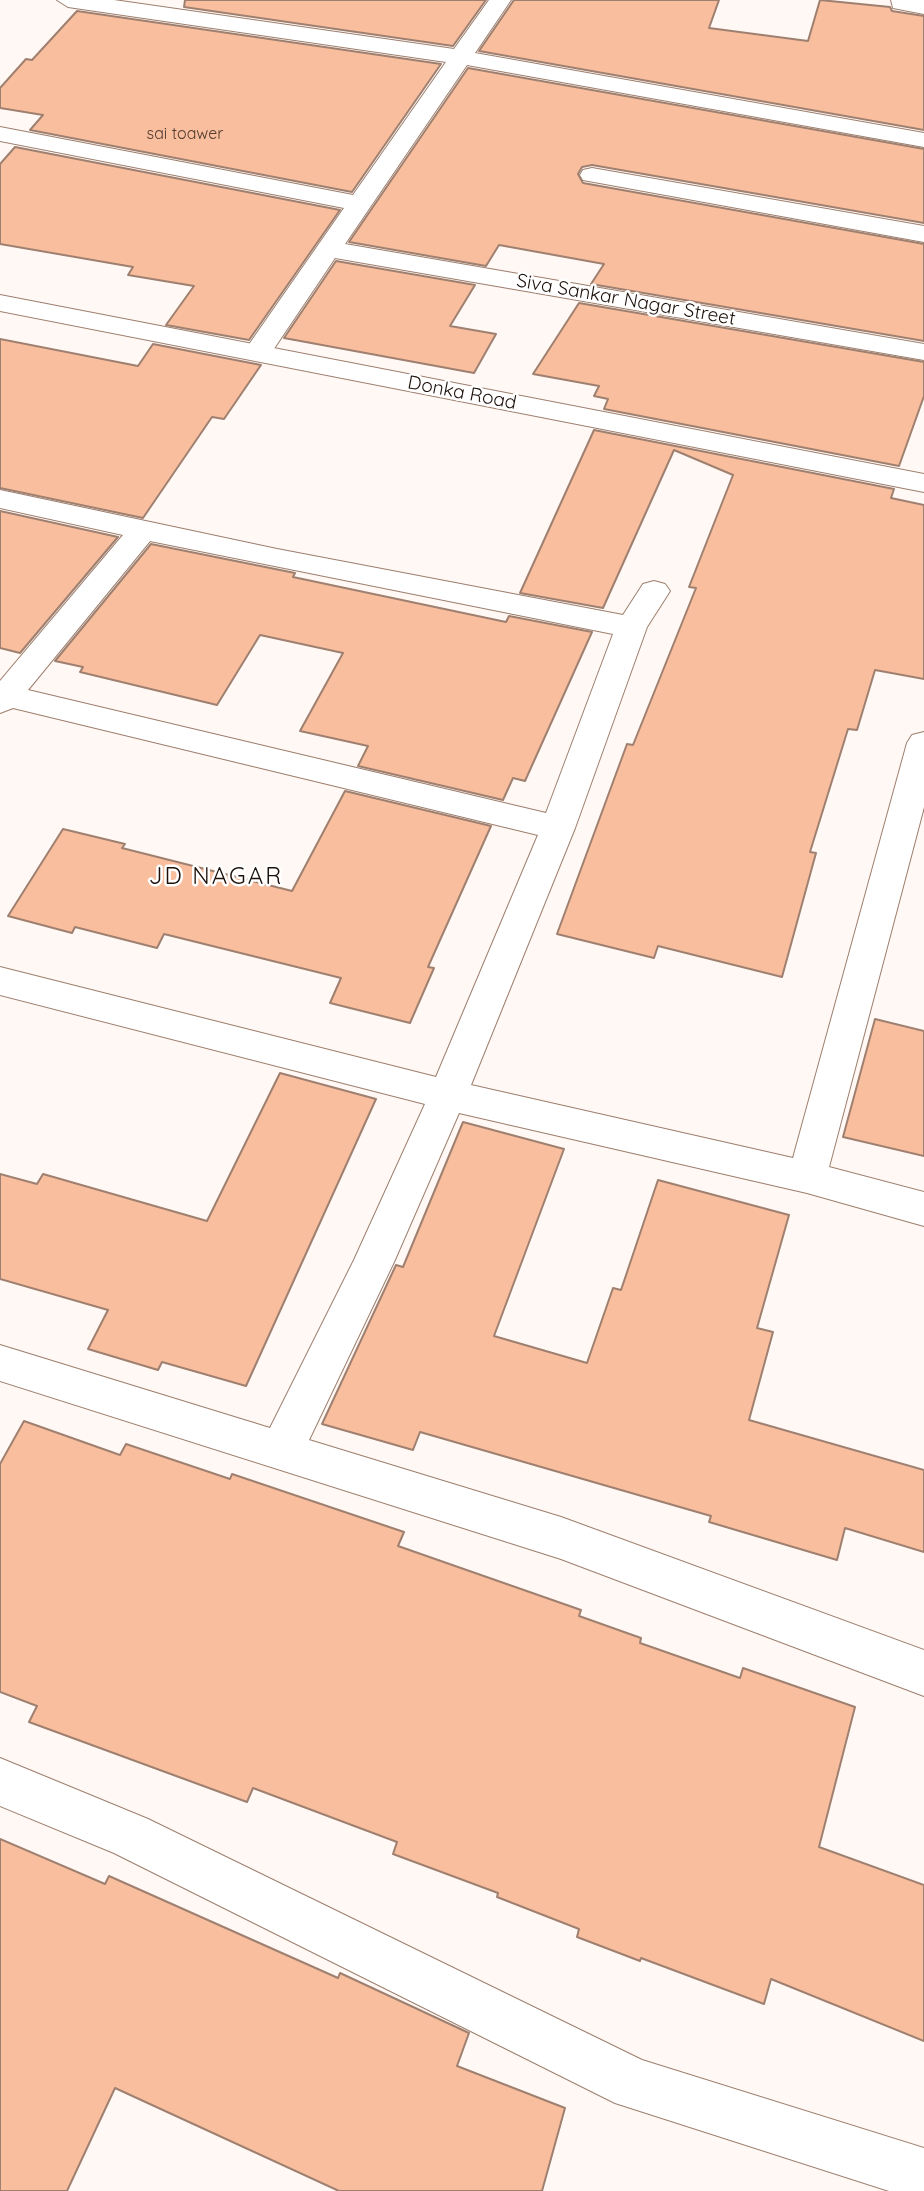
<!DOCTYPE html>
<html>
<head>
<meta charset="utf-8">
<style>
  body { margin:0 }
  canvas { display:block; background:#fff8f4 }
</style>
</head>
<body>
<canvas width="924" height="2191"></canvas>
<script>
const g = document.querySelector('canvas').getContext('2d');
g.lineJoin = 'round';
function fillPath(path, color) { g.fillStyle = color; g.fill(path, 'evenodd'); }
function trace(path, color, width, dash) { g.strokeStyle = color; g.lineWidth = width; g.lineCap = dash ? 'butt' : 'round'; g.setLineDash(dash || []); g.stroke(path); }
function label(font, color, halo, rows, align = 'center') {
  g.font = font + ' Quicksand,sans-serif'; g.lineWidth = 5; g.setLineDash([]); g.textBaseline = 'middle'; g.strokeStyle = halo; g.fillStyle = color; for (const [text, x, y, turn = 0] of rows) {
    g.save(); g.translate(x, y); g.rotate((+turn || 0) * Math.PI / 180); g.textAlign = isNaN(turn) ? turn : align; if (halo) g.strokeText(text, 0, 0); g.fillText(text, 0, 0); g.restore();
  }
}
const building = new Path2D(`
  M185,0H486L453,46L184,7Z
  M514,0H719L709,28L808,41L820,0L890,7L892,11L924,16V130L479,51Z
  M77,11L441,64L352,192L30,130L43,115L0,108V88L26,59L32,60Z
  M468,68L924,149V223L592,165L582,167L578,174L583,183L924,244V341L591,284L604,264L499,245L486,266L349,242Z
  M15,147L340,210L249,340L166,325L194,286L128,275L133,267L0,244V164Z
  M336,261L475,285L450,326L496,334L474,373L284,338Z
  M579,303L924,362V396L899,466L604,409L608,399L594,396L599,386L533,374Z
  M0,339L138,366L153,344L261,365L224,419L212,417L143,518L0,488Z
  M594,430L894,489L891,498L924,505V679L875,670L857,730L848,729L810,852L816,853L782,977L658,946L654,958L557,934L627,744L633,745L696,588L689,587L733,475L674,450L603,608L520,593Z
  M0,511L118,537L20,653L0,648Z
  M151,544L295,573L293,577L506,622L509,616L592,632L525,781L513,778L503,800L358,766L368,746L300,731L343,653L260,635L217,705L80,672L83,667L55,661Z
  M345,791L491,826L428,967L434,968L410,1023L330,1003L341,978L164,934L157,948L75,927L72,933L8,916L63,829L125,844L122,848L292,891Z
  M875,1019L924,1031V1156L843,1137Z
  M280,1073L376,1099L246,1386L162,1362L158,1370L88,1349L108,1310L0,1279V1174L37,1184L43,1174L207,1221Z
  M463,1122L564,1149L494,1336L587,1363L613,1288L621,1290L658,1180L789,1215L757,1328L773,1332L749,1420L924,1470V1552L845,1528L837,1560L709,1522L711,1516L420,1432L413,1450L322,1424L396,1265L403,1267Z
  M24,1421L120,1455L126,1444L230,1479L232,1474L404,1532L398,1546L581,1610L579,1616L641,1638L640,1643L740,1678L743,1668L855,1707L819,1847L924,1885V2041L771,1979L764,2004L641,1958L640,1961L577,1937L579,1929L497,1897L498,1893L393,1854L397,1842L253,1788L247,1802L29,1722L37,1706L0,1692V1464Z
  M0,1839L105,1884L109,1876L338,1978L340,1973L469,2033L457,2066L565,2108L542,2191H339L115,2088L67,2191H0Z`);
fillPath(building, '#f8be9e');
trace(building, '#9f8070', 2);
const street = new Path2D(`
  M57,0H114L454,49L489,0H511L475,53L924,133V147L467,65L345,244L924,344V360L335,258L267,359H247L243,353L344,208L0,141V127L353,195L446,62L68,7Z
  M891,0H924V14L893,8Z
  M592,168L924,226V242L583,180L580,175L583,170Z
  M0,490L277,549L623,615L643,584L654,581L665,584L670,591L647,627L575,828L471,1085L793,1158L907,743L912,735L924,732V807L829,1167L924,1192V1226L807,1193L459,1113L394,1262L309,1440L561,1517L924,1650V1696L561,1559L0,1381V1345L270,1428L354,1260L425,1104L0,995V967L436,1077L538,835L13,708L0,713V681L123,535L0,508ZM150,541L613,634L546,813L28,690Z
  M0,1758L148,1819L642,2060L924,2148V2191H889L615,2103L114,1853L0,1806Z`);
const secondary = new Path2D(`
  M0,295L924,474V492L0,311Z`);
trace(street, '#9d7f6e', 2);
trace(secondary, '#9d7f6e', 2);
fillPath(street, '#fff');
fillPath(secondary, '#fff');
label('16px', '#533c2f', null, [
  ["sai toawer",185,134]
]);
label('19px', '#1c100a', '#fff', [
  ["Siva Sankar Nagar Street",626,300,10],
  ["Donka Road",462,393,11]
]);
g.letterSpacing = '2px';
label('24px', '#1c100a', '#fff', [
  ["JD NAGAR",216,877]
]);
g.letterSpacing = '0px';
</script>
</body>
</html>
